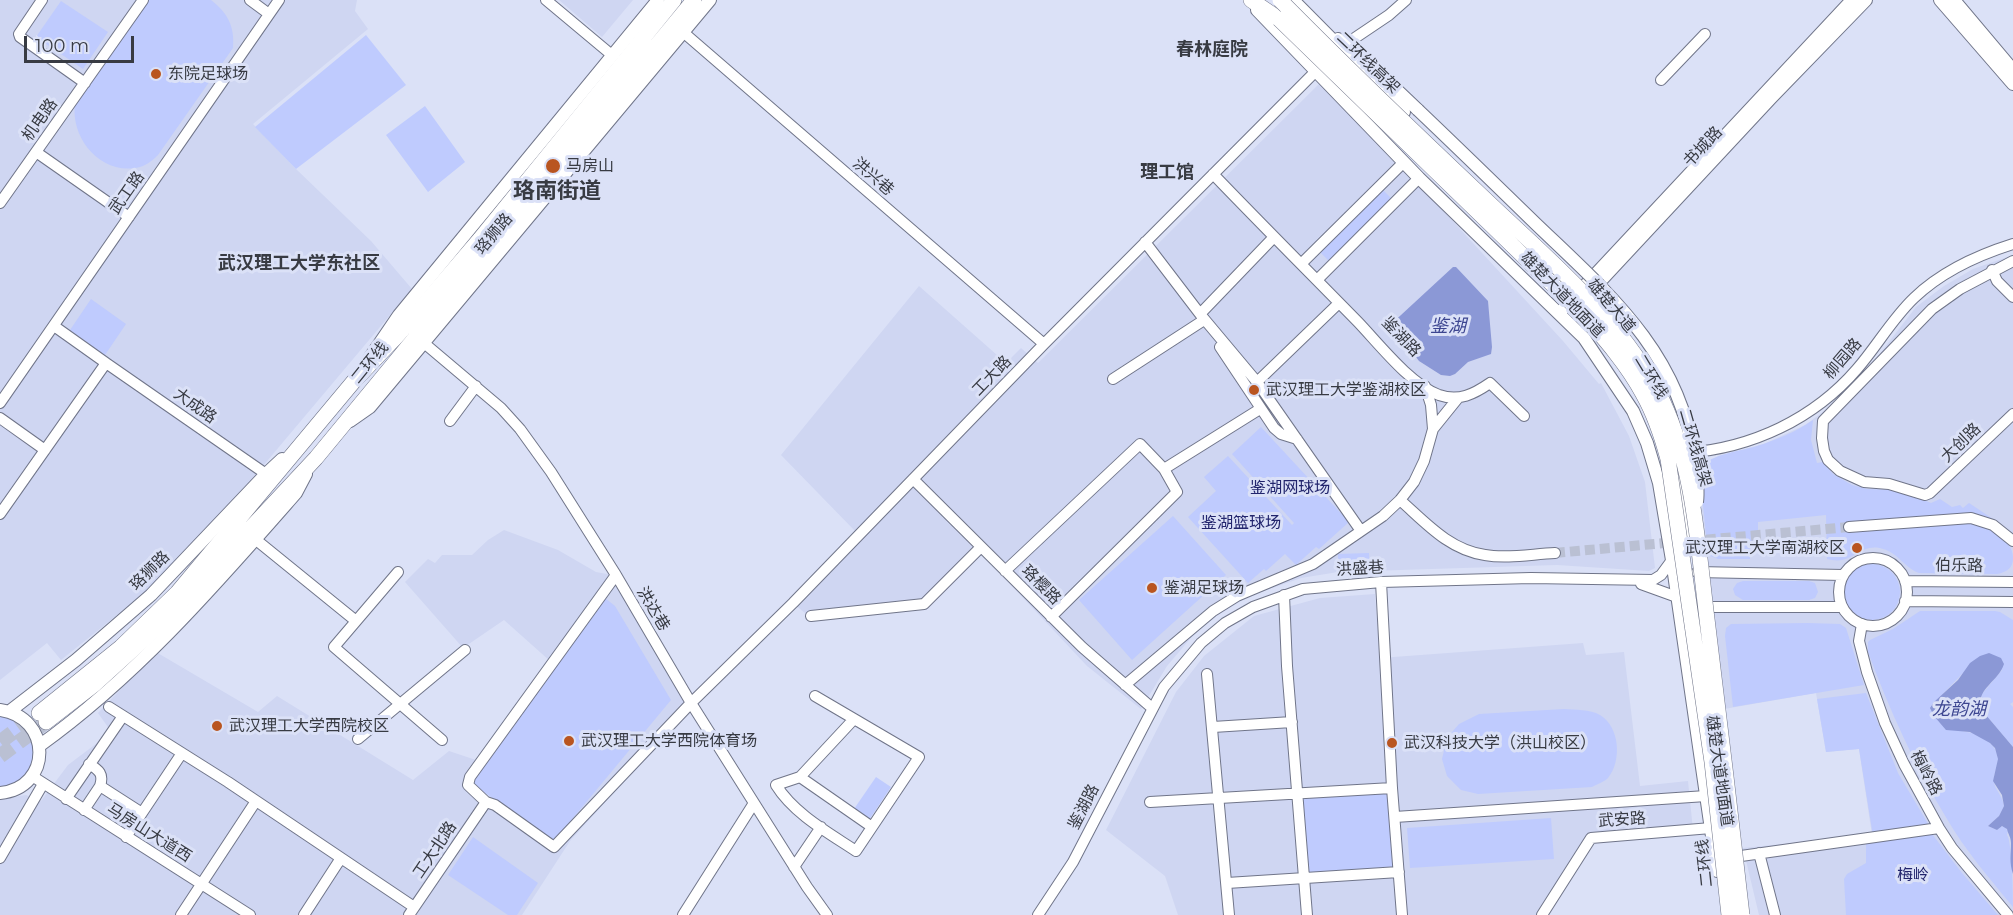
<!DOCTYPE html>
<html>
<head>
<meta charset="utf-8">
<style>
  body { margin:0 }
  #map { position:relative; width:2013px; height:915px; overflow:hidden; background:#dbe1f7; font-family:Montserrat,sans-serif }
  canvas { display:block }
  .scale { position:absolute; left:24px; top:36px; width:110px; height:27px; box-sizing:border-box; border:3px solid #383b43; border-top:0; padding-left:8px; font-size:18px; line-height:21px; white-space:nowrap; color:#383b43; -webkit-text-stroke:4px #dbe1f7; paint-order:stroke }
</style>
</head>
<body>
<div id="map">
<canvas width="2013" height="915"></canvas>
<div class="scale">100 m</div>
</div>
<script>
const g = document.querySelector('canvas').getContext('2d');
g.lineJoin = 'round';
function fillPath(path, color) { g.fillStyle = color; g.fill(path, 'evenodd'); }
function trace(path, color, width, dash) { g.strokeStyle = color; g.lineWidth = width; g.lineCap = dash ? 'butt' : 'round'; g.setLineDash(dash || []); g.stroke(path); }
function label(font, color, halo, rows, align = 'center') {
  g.font = font + ' Montserrat,"Noto Sans SC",sans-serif'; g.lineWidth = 6; g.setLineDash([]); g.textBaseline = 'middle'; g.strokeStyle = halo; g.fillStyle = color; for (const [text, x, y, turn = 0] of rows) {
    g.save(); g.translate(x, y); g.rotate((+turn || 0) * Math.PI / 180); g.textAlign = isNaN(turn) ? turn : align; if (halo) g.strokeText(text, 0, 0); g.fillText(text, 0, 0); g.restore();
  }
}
fillPath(new Path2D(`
  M0,0H357L355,11L368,29L253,124L296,169L371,241L412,289L225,511L147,591L61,660L47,643L0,680Z
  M559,0H633L602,37Z
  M1323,80L1563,341L1599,384L1601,383L1629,436L1645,482L1655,568L1649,571L1557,565L1338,572L1301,578L1249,596L1210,620L1190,639L1167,666L1141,709L1087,666L982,554L928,606L812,619L793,603L855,531L781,455L919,286L1006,363L1021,348L1038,363Z
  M2013,255V915H1759L1743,848L1872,835L1859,749L1826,752L1816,693L1724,709L1692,467L1715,458L1766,443L1805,425L1830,407L1871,365L1916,307L1944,286L1973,269Z
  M504,530L558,550L596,572L607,574L619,580L693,705L570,841L522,915H0V799L26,795L41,801L68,765L109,734L110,730L98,713L156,652L258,712L277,696L413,780L449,751L479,761L550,661L504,620L463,648L405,582L428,559L435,563L442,555H472L488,540Z
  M1375,594L1380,658L1583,643L1586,655L1624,652L1640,786L1688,781L1693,830L1591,838L1542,915H1178L1165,876L1106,830L1176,692L1204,656L1254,616L1320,598Z`), '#cfd6f2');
fillPath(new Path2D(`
  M149,0H211C228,13 235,27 233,48L158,155C154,159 148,164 143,166C104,179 70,140 75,104Z
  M61,1L108,32L83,69L36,37Z
  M366,35L406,85L296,169L255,127Z
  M425,106L465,162L428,192L386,135Z
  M1382,189L1392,199L1329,261L1319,251Z
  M91,299L126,324L105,355L70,330Z
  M1813,420L1811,440L1817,463L1823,462L1833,474L1852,485L1867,489L1900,490L1931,503L1940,499L1952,507L1960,505L1963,508L1969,503L1999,523L1985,516L1965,513L1849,523L1850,533L1970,523C1987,527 2013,538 2013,558C2013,568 2007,572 1997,574L1919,573C1905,568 1898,553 1883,549C1864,543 1857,557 1842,560C1837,561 1831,560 1827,559L1826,515L1758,522V542L1750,543V559H1718L1708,555L1700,476L1703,465C1716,453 1741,451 1757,446C1776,440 1796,432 1813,420Z
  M1261,427L1349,522L1319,549L1316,547L1296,565L1285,554L1266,571L1264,569L1248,583L1188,517L1216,491L1204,477L1228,456L1292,525L1294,523L1232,454Z
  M1173,516L1226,575L1132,660L1079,600Z
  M1369,553L1370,571L1338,572V554Z
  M1844 592a28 28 0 1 1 56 0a28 28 0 1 1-56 0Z
  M1743,581H1809L1815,583L1818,592L1815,598L1809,600H1743L1735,595L1733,589L1737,583Z
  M605,598L615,606L671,700L554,841L471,783Z
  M1920,611H1995L2000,612L2013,620V702L2010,704L2013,707V747L1980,708L1982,694L2002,670L1963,673L1931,706C1940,713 1949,723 1960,730C1964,732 1968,732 1973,733C1984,736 1997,746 1998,758C1999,766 1993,773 1994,781C1994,789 2003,796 2004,806L1999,816L1988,826L1997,830L2000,827L2004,826L2008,831L2007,835C2012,841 2013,896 2013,907C1990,879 1965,850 1947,819C1915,766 1889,709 1868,652V642L1870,640L1893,629Z
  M1808,623L1840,624L1846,628L1864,685L1733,707L1725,636L1726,628L1731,624Z
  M1866,693L1898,773L1930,827L1873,836L1859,749L1826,752L1817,699Z
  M1564,709C1575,710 1590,709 1600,715C1620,727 1622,761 1608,778C1604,782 1597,784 1592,787L1478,794L1461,790L1447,776L1442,759L1447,738L1459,724L1479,714Z
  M0,715C6,717 13,718 18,721C38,734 40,769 18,782C13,785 6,787 0,789Z
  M876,777L891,787L869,820L854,809Z
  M1392,788L1399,872L1304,878L1298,793Z
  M1551,818L1554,859L1410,868L1407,828Z
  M1932,834L1962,873L1998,915H1846L1844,879L1847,874L1866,863V841Z
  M473,837L538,883L517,915H508L448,875Z`), '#bfcbfe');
fillPath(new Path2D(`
  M1453,267H1456L1488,301L1492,347L1491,354L1468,362L1455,374L1450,376L1441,375L1419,361L1404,341L1393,335L1388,327Z
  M1989,653L2001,658L2004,664C1998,682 1978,687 1980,708L2013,747V874C2009,863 2011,854 2011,843C2011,837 2008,834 2007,829L2002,826L1997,830L1988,826L1999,816L2004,806L2002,795L1993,781L1998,759L1995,748L1990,743L1970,732L1946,730L1934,716L1930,708L1934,702L1958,680L1970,663L1980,656Z`), '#8b98d6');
trace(new Path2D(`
  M1691,541L1849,527
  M1555,553L1676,542`), '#bac0d3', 10, [10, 5]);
trace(new Path2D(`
  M0,742L39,713
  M0,756L46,722`), '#bac0d3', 15, [15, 8]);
const minor = new Path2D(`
  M42,0L19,34L20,37L85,83
  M250,0L269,14
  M546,0L613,56
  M683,32L1044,344
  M1340,48L1389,15L1406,0
  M1661,80L1705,34
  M36,152L129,217
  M1213,174C1261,224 1310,273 1358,322C1379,344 1410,384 1439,395C1459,402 1474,394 1490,383L1524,416
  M0,203L143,0
  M1145,242L1200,314L1257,382L1361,531
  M2013,261L1960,289L1932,309L1823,421L1822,438L1824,451L1828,460L1840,471L1864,482L1889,484L1925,495L1930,493L2013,414
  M1301,264L1404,162
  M1992,270L1997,281L2013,297
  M1317,280L1419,178
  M1200,314L1274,237
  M424,343L501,408L520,429L551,472L616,575L691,703L807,887L827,915
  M1220,347L1274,428L1281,434L1297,439
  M106,363L266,474
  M1113,379L1204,320
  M1257,382L1339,303
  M1425,386L1431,405L1433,429
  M0,403L279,0
  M0,418L45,450
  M450,421L476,386
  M1686,453C1752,448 1814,419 1857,369C1877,346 1892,319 1914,298C1940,273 1978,255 2013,244
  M913,479L1082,647L1152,708
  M1400,500C1425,522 1449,550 1485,555C1507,559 1532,554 1555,553
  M0,514L106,363L54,326
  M1849,527L1971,518L1993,525L2013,541
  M255,539L356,621
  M1839 592a34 34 0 1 1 68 0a34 34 0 1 1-68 0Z
  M1005,571L1140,444L1164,469
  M398,572L334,647L442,740
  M1697,572L1843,575
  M616,575L470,777L468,785L486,802L495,805L554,847L691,703L793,603L1044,344L1316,71
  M1905,581L2013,582
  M1381,582L1392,788
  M1641,584L1677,597
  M1284,595L1287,666L1307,915
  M1905,601L2013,602
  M1701,607H1842
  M811,616L924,604L981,547
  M1051,617L1177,492L1164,469L1260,409
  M1862,624L1859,641L1867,672L1885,723L1904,764L1939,828L1952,848L2008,915
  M1207,674L1229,915
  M1125,685L1213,611L1237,596L1313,564L1383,516L1400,500L1414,482L1424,461L1433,429L1458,398
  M815,696L919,757L856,851C829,833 794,814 776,785L800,777L854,719
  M109,707L228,782L414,907
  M1213,727L1292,722
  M358,739L465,650
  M89,764C99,770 104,774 100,786
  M32,776L250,915
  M800,777L872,827
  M66,799L123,716
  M1150,802L1392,788L1402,915
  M84,810L100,786L142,813
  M1395,817L1706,796
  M126,837L182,753
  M1759,853L1775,915
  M1734,857L1939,828
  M0,858L43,784
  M794,867L821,827
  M1227,883L1399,872
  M181,915L256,801
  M304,915L341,858
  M409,915L486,802
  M683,915L754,803
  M1038,915L1073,862L1164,687L1201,643L1225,623L1253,607L1303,589L1381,582L1531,578L1653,580L1661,575L1672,560
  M1542,915L1591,838L1711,828`);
const major = new Path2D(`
  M1293,0L1404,112
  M1940,0L2013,84
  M1954,0L2013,70
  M1257,10L1419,178L1584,338L1633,411L1647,443L1659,483L1672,560L1717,871
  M1338,39L1356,51L1418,110
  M1581,302L1771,98L1866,0
  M1564,308L1852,0
  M369,359L399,315L658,0
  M350,421L370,407L710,0
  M1676,465L1692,545
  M0,710C52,717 53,788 0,793
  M10,711L76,660L151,595L266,474L282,459
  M39,746C137,676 217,583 296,493L306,474`);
const highway = new Path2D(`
  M1251,0L1279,19
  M39,713L121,647L177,593L354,381L396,337L480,239L674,0
  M46,722L95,684L160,625L316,458L694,0`);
trace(minor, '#707589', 12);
trace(major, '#707589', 14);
trace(highway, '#707589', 16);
trace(minor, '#fff', 10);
trace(major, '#fff', 12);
trace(highway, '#fff', 15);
const majorBridge = new Path2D(`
  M1418,110C1458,148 1497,186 1536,224C1608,293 1679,352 1694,457C1696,471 1699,488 1697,502`);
const highwayBridge = new Path2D(`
  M1280,0C1347,68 1416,134 1486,200C1550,261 1624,321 1663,402C1694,469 1698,547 1707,619C1719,718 1731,816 1742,915
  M1279,19L1581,312C1603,337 1627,364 1643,394C1655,415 1662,437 1668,459L1712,762L1729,915`);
trace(majorBridge, '#707589', 14, []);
trace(highwayBridge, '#707589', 16, []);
trace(majorBridge, '#fff', 12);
trace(highwayBridge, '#fff', 15);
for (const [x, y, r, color] of [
  [156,74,6,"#b95520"],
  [553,166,8,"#b95520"],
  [1254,390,6,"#b95520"],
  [1857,548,6,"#b95520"],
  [1152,588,6,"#b95520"],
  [217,726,6,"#b95520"],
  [569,741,6,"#b95520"],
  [1392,743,6,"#b95520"]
]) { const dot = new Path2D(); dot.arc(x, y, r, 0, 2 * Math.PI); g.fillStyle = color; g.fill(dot); trace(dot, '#dbe1f7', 2); }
label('16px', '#383b43', '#dbe1f7', [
  ["二环线高架",1368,63,44],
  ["机电路",40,120,-55],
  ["书城路",1703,147,-47],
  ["洪兴巷",873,177,41],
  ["武工路",127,193,-55],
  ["珞狮路",494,234,-50],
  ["雄楚大道地面道",1562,295,46],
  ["雄楚大道",1611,306,50],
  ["鉴湖路",1401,337,46],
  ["柳园路",1843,359,-49],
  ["二环线",370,363,-51],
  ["工大路",992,376,-46],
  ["二环线",1651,377,59],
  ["大成路",195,406,35],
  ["大创路",1961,443,-44],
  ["二环线高架",1695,448,74],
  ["伯乐路",1959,566,1],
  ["洪盛巷",1360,569,-3],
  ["珞狮路",150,571,-45],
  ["珞樱路",1041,585,45],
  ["洪达巷",653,609,59],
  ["雄楚大道地面道",1719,771,82],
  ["梅岭路",1926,773,62],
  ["鉴湖路",1084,807,-63],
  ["武安路",1622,820,-4],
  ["马房山大道西",149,833,32],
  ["工大北路",435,850,-56],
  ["二环线",1705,863,-96]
]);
label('16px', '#383b43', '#dbe1f7', [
  ["东院足球场",168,74],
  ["马房山",566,166],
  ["武汉理工大学鉴湖校区",1266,390],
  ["武汉理工大学南湖校区",1845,548,"right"],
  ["鉴湖足球场",1164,588],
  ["武汉理工大学西院校区",229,726],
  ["武汉理工大学西院体育场",581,741],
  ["武汉科技大学（洪山校区）",1404,743]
], 'left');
label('16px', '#22256d', '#dbe1f7', [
  ["鉴湖网球场",1290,488],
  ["鉴湖篮球场",1241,523],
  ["梅岭",1913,875]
]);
label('bold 18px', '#383b43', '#dbe1f7', [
  ["春林庭院",1212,50],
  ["理工馆",1167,173],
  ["武汉理工大学东社区",299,264]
]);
label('italic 18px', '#3c4590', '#dbe1f7', [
  ["鉴湖",1448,327],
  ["龙韵湖",1959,710]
]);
label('bold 22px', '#383b43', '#dbe1f7', [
  ["珞南街道",557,192]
]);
</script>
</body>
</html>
